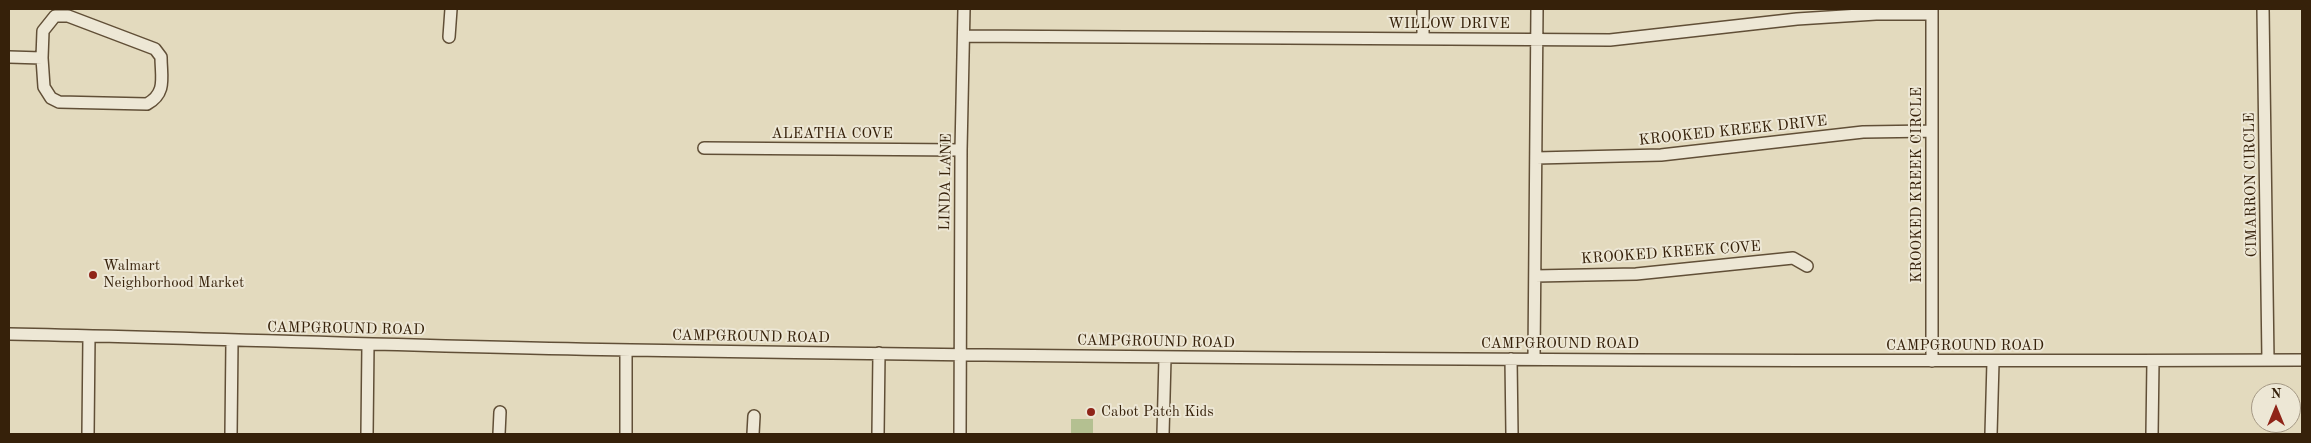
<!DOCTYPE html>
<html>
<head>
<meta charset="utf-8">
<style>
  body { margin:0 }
  #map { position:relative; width:2311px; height:443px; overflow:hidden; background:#e3dabe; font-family:"Old Standard TT",serif }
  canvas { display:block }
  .frame { position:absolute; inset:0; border:10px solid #36210a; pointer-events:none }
  .north { position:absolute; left:2251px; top:383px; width:50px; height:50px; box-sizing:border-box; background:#ede7d5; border:1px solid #a49884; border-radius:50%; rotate:0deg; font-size:14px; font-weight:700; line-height:20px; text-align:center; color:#36210a }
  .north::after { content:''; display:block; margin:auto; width:18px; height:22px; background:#8f2418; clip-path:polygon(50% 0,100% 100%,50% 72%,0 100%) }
</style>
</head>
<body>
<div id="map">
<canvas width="2311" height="443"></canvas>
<div class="frame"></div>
<div class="north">N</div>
</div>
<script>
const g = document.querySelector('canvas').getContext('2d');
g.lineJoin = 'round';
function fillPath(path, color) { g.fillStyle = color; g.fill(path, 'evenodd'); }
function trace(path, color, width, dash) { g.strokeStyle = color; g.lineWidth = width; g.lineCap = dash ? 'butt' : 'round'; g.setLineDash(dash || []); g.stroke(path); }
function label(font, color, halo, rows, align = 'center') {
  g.font = font + ' "Old Standard TT",serif'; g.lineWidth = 4; g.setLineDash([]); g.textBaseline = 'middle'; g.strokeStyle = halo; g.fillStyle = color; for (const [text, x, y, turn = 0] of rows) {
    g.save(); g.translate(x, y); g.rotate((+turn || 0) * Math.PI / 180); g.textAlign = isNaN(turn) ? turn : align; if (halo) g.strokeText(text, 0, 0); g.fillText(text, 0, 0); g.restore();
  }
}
fillPath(new Path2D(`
  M1071,419H1093V434H1071Z`), '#b4c091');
const minor = new Path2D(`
  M2263,9L2268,360
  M55,16H68L155,49L161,57C161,77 167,93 147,104L59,102L51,98L44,87L42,58L43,31Z
  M964,36L1610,40L1797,19L1876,14H1932
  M449,37L451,9
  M1423,39V9
  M9,57L42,58
  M704,148L961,150
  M1536,158L1661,155L1863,132L1932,131
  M1535,276L1636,274L1793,258L1807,266
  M9,334C216,338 424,347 631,350C1188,359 1745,362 2302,360
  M1511,359L1512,434
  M1534,359L1537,9
  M1932,361V9
  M88,434L89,336
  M231,434L232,341
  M367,434L368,344
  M499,434L500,412
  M626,434V350
  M753,434L754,416
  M878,434L879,353
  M960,434L961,150L964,9
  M1163,434L1165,358
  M1991,434L1993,362
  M2152,434L2153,361`);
trace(minor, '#614f37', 14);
trace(minor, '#ede7d5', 11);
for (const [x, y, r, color] of [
  [93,275,5,"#8f2418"],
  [1091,412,5,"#8f2418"]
]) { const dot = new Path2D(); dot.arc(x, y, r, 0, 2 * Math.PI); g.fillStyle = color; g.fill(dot); trace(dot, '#ede7d5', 2); }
label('15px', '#36210a', '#ede7d5', [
  ["WILLOW DRIVE",1449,24],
  ["KROOKED KREEK DRIVE",1733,131,-6],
  ["ALEATHA COVE",832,134],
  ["LINDA LANE",946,182,-89],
  ["KROOKED KREEK CIRCLE",1917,185,-90],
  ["CIMARRON CIRCLE",2251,185,-91],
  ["KROOKED KREEK COVE",1671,253,-4],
  ["CAMPGROUND ROAD",346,329,1],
  ["CAMPGROUND ROAD",751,337,1],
  ["CAMPGROUND ROAD",1156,342,1],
  ["CAMPGROUND ROAD",1560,344],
  ["CAMPGROUND ROAD",1965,346]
]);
label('15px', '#36210a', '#ede7d5', [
  ["Walmart",103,266],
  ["Neighborhood Market",103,283],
  ["Cabot Patch Kids",1101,412]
], 'left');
</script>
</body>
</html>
